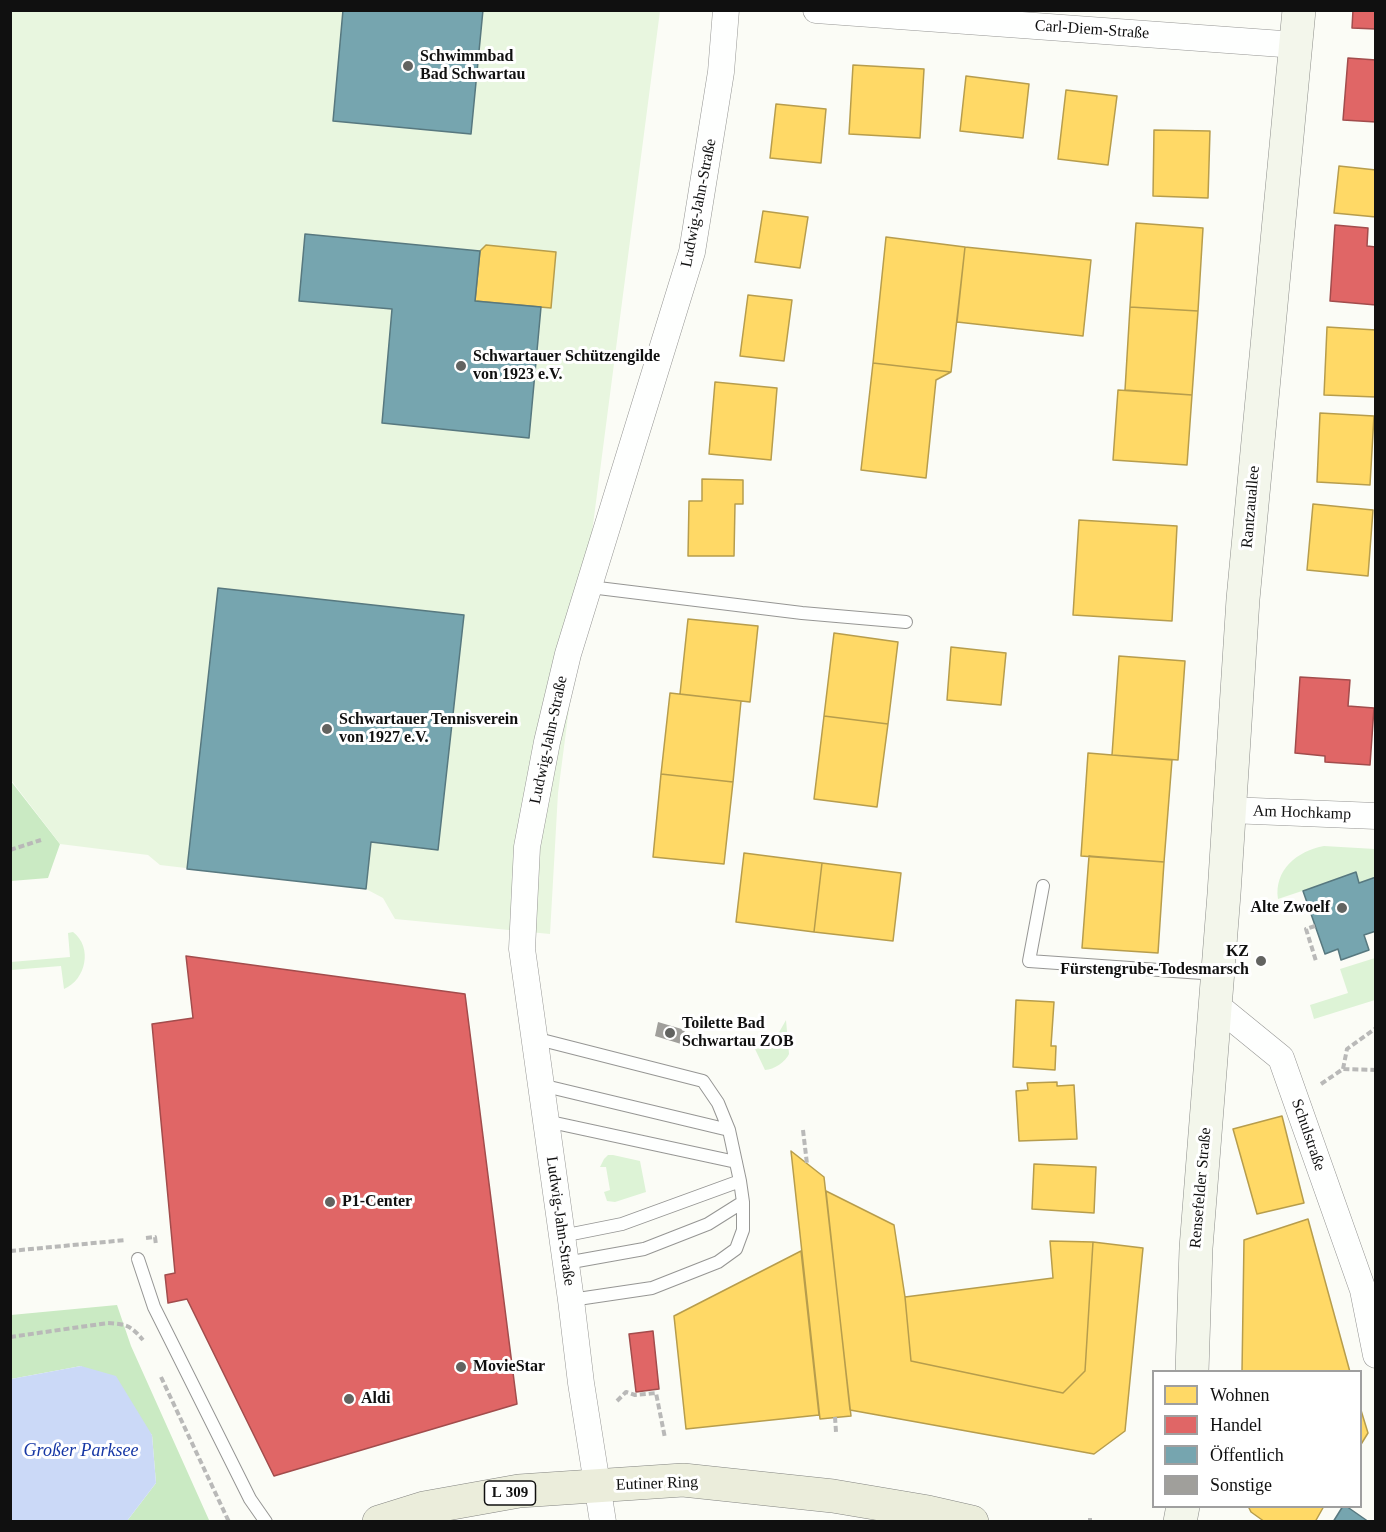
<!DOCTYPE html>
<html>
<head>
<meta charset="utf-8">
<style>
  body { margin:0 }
  #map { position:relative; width:1386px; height:1532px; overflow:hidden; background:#fbfcf6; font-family:"Times New Roman",serif }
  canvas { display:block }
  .frame { position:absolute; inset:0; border:12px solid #101010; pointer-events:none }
  .legend { position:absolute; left:1152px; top:1370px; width:210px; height:138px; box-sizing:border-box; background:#fff; border:2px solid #9f9f9f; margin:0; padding:8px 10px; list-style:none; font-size:18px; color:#101010 }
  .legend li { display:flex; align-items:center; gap:12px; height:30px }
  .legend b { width:30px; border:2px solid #9f9f9f }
</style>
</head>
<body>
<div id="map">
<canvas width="1386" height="1532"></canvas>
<div class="frame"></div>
<ul class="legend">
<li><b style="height:16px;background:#ffd966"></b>Wohnen</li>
<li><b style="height:16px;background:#e06666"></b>Handel</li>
<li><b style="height:16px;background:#76a5af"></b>Öffentlich</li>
<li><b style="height:16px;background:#a09f9b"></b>Sonstige</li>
</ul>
</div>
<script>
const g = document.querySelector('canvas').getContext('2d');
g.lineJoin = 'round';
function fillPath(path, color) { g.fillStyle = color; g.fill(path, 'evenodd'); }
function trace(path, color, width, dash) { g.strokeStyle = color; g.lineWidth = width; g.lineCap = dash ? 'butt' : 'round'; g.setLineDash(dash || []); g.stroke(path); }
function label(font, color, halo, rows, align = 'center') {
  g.font = font + ' "Times New Roman",serif'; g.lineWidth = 6; g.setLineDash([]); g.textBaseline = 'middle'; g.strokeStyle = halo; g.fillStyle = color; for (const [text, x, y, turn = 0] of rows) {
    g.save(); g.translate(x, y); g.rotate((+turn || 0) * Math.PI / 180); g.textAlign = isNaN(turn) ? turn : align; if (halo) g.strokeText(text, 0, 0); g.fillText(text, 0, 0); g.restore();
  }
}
fillPath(new Path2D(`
  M1324,846L1375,849V877L1359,883L1356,873L1278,899C1274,870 1297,851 1324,846Z
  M73,932C93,947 86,980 64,989L61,966L11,970V962L70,957L68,933Z
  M1375,958V1000L1314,1019L1310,1005L1348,993L1340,969Z
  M786,1020L789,1054C786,1061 774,1070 765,1070L755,1049L777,1036Z
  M608,1155H613L640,1161L646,1192L615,1202L607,1201L604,1192L610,1190L606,1167H600L604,1159Z`), '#ddf3d6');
fillPath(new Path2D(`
  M10,780L60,844L48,878L11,881Z
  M117,1305L131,1346L209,1520L208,1522L127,1521L156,1483L152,1435L81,1366L11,1379V1315Z`), '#caeac3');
fillPath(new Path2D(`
  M11,11H660L558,793L550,934L395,919L383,898L366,889L160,865L148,855L60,844L11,780Z`), '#e8f6df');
fillPath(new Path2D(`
  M81,1366L116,1376L152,1435L156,1483L127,1521H11V1379Z`), '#cbd9f7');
const homes = new Path2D(`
  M853,65L924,69L920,138L849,134Z
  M966,76L1029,84L1023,138L960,131Z
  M1066,90L1117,96L1108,165L1058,159Z
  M776,104L826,109L821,163L770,158Z
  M1154,130L1210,131L1208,198L1153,196Z
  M1339,166L1376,170V217L1334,213Z
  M763,211L808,217L800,268L755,262Z
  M1136,223L1203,228L1198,311L1130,307Z
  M886,237L965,247L951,372L873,363Z
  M486,245L556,252L551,308L475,301L480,251Z
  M965,247L1091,260L1083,336L957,322Z
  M748,295L792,300L784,361L740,356Z
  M1130,307L1198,311L1192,395L1125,390Z
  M1327,327L1376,330V397L1324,395Z
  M873,363L951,372L936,380L926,478L861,470Z
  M715,382L777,388L771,460L709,454Z
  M1118,390L1192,395L1187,465L1113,460Z
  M1320,413L1374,416L1370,485L1317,482Z
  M702,479L743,480V504H735L734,556H688L689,501H702Z
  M1313,504L1373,510L1368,576L1307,570Z
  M1079,520L1177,526L1172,621L1073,615Z
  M688,619L758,626L750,702L680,694Z
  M834,633L898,642L888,724L824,716Z
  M951,647L1006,653L1001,705L947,700Z
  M1119,656L1185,661L1178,760L1112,755Z
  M670,693L741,701L733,782L661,774Z
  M824,716L888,724L877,807L814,799Z
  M1088,753L1172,760L1164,862L1081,856Z
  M661,774L733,782L724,864L653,857Z
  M744,853L822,863L814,932L736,922Z
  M1089,856L1164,862L1158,953L1082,948Z
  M822,863L901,873L893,941L814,932Z
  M1016,1000L1054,1002L1051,1046H1056L1055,1070L1013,1067Z
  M1057,1082V1086L1074,1085L1077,1139L1019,1141L1016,1091L1028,1090L1027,1083Z
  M1282,1116L1304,1203L1257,1214L1233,1129Z
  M791,1151L824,1177L851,1416L820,1419Z
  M1034,1164L1096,1167L1094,1213L1032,1209Z
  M826,1191L894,1225L905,1297L911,1361L1063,1393L1085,1371L1093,1242L1143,1248L1125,1431L1094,1454L850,1410Z
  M1308,1219L1350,1372H1242L1244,1240Z
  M1050,1241L1093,1242L1085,1371L1063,1393L911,1361L905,1297L1053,1278Z
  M801,1251L819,1415L686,1429L674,1316Z
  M1360,1407L1368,1433L1360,1446Z
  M1248,1506H1324L1315,1522H1265L1251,1512Z`);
fillPath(homes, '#ffd966');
trace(homes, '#b79d4c', 1.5);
const shops = new Path2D(`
  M1353,10H1376V29L1352,28Z
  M1348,58L1376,60V122L1343,120Z
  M1335,225L1368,228L1367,246L1376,247V305L1330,301Z
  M1300,677L1350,680L1348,706L1374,708L1370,765L1325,762V756L1295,753Z
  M186,956L465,994L517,1404L274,1476L187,1299L168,1303L165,1275L175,1273L152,1024L193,1018Z
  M653,1331L659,1389L636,1392L629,1334Z`);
fillPath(shops, '#e06666');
trace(shops, '#a24c4c', 1.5);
const public = new Path2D(`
  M343,10H483L471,134L333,121Z
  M305,234L480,251L475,301L541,307L529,438L382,423L392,309L299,301Z
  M218,588L464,615L438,850L371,842L366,889L187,869Z
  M1356,872L1359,883L1376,877V931L1364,935L1369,950L1341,960L1338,949L1325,954L1303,891Z
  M1343,1506H1346L1369,1522H1333Z`);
fillPath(public, '#76a5af');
trace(public, '#57787f', 1.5);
fillPath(new Path2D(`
  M658,1022L685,1030L681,1044L655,1036Z`), '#a09f9b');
const service = new Path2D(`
  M590,587L802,613L906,622
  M1043,886L1029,961L1217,974
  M534,1038L703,1081L718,1103L729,1130L740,1181L743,1202V1230L736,1249L718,1262L652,1288L571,1300
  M541,1085L729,1130
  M546,1121L736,1162
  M562,1236L622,1224L740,1181
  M138,1259L154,1307L250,1499L266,1522
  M566,1263L644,1249L708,1224L743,1202`);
const minor = new Path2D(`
  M816,10L1296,45
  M1229,810L1376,816
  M1216,1005L1281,1058L1363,1290L1376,1355
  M603,1522L581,1383L571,1300L522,949L527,847L547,742L568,654L692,252L721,72L726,10`);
const secondary = new Path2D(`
  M1192,1372L1196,1248L1224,894L1243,599L1299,10
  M1180,1522L1183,1506`);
const primary = new Path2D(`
  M379,1522L424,1508L519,1491L683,1480L833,1496L928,1512L972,1522`);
trace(service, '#969694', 14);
trace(minor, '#969694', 27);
trace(secondary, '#8c8d8a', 34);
trace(primary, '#838481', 34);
trace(new Path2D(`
  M10,850L41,840
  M1315,926L1306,929L1316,961
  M1343,1069L1347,1049L1376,1028
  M1321,1084L1343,1069L1376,1070
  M803,1130L807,1164
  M146,1238L155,1237L156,1245
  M10,1251L126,1240
  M10,1337L108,1323C127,1324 131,1326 143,1340
  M161,1377L229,1522
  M617,1401L626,1392L635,1395L656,1393L665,1438
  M835,1417L836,1432
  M1090,1522V1518`), '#b9b9b8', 4, [6, 3]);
trace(service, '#fefffe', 12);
trace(minor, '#fefffe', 26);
trace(secondary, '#f3f6eb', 33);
trace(primary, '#ebeddb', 33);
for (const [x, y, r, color] of [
  [408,66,6,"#626360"],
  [461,366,6,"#626360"],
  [327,729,6,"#626360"],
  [1342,908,6,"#626360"],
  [1261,961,6,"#626360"],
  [670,1033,6,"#626360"],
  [330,1202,6,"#626360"],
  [461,1367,6,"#626360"],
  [349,1399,6,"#626360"]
]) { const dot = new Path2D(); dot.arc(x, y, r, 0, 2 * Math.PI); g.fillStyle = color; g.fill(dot); trace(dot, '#fff', 2); }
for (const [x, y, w] of [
  [510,1493,51]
]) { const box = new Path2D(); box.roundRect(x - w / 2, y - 12, w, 24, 4.5); g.fillStyle = '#fff'; g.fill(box); trace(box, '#101010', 1.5); }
label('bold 15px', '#101010', null, [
  ["L 309",510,1493]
]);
label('16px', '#101010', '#fff', [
  ["Carl-Diem-Straße",1092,30,4],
  ["Ludwig-Jahn-Straße",699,203,-79],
  ["Rantzauallee",1251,507,-85],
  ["Ludwig-Jahn-Straße",549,740,-78],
  ["Am Hochkamp",1302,813,2],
  ["Schulstraße",1308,1135,71],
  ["Rensefelder Straße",1201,1188,-85],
  ["Ludwig-Jahn-Straße",560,1221,82],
  ["Eutiner Ring",657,1484,-2]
]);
label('bold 16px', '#101010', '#fff', [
  ["Schwimmbad",420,57],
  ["Bad Schwartau",420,75],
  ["Schwartauer Schützengilde",473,357],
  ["von 1923 e.V.",473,375],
  ["Schwartauer Tennisverein",339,720],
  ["von 1927 e.V.",339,738],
  ["Alte Zwoelf",1330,908,"right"],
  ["KZ",1249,952,"right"],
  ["Fürstengrube-Todesmarsch",1249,970,"right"],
  ["Toilette Bad",682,1024],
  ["Schwartau ZOB",682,1042],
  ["P1-Center",342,1202],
  ["MovieStar",473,1367],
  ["Aldi",361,1399]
], 'left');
label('italic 18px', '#1637a5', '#fff', [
  ["Großer Parksee",81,1451]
]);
</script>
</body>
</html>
